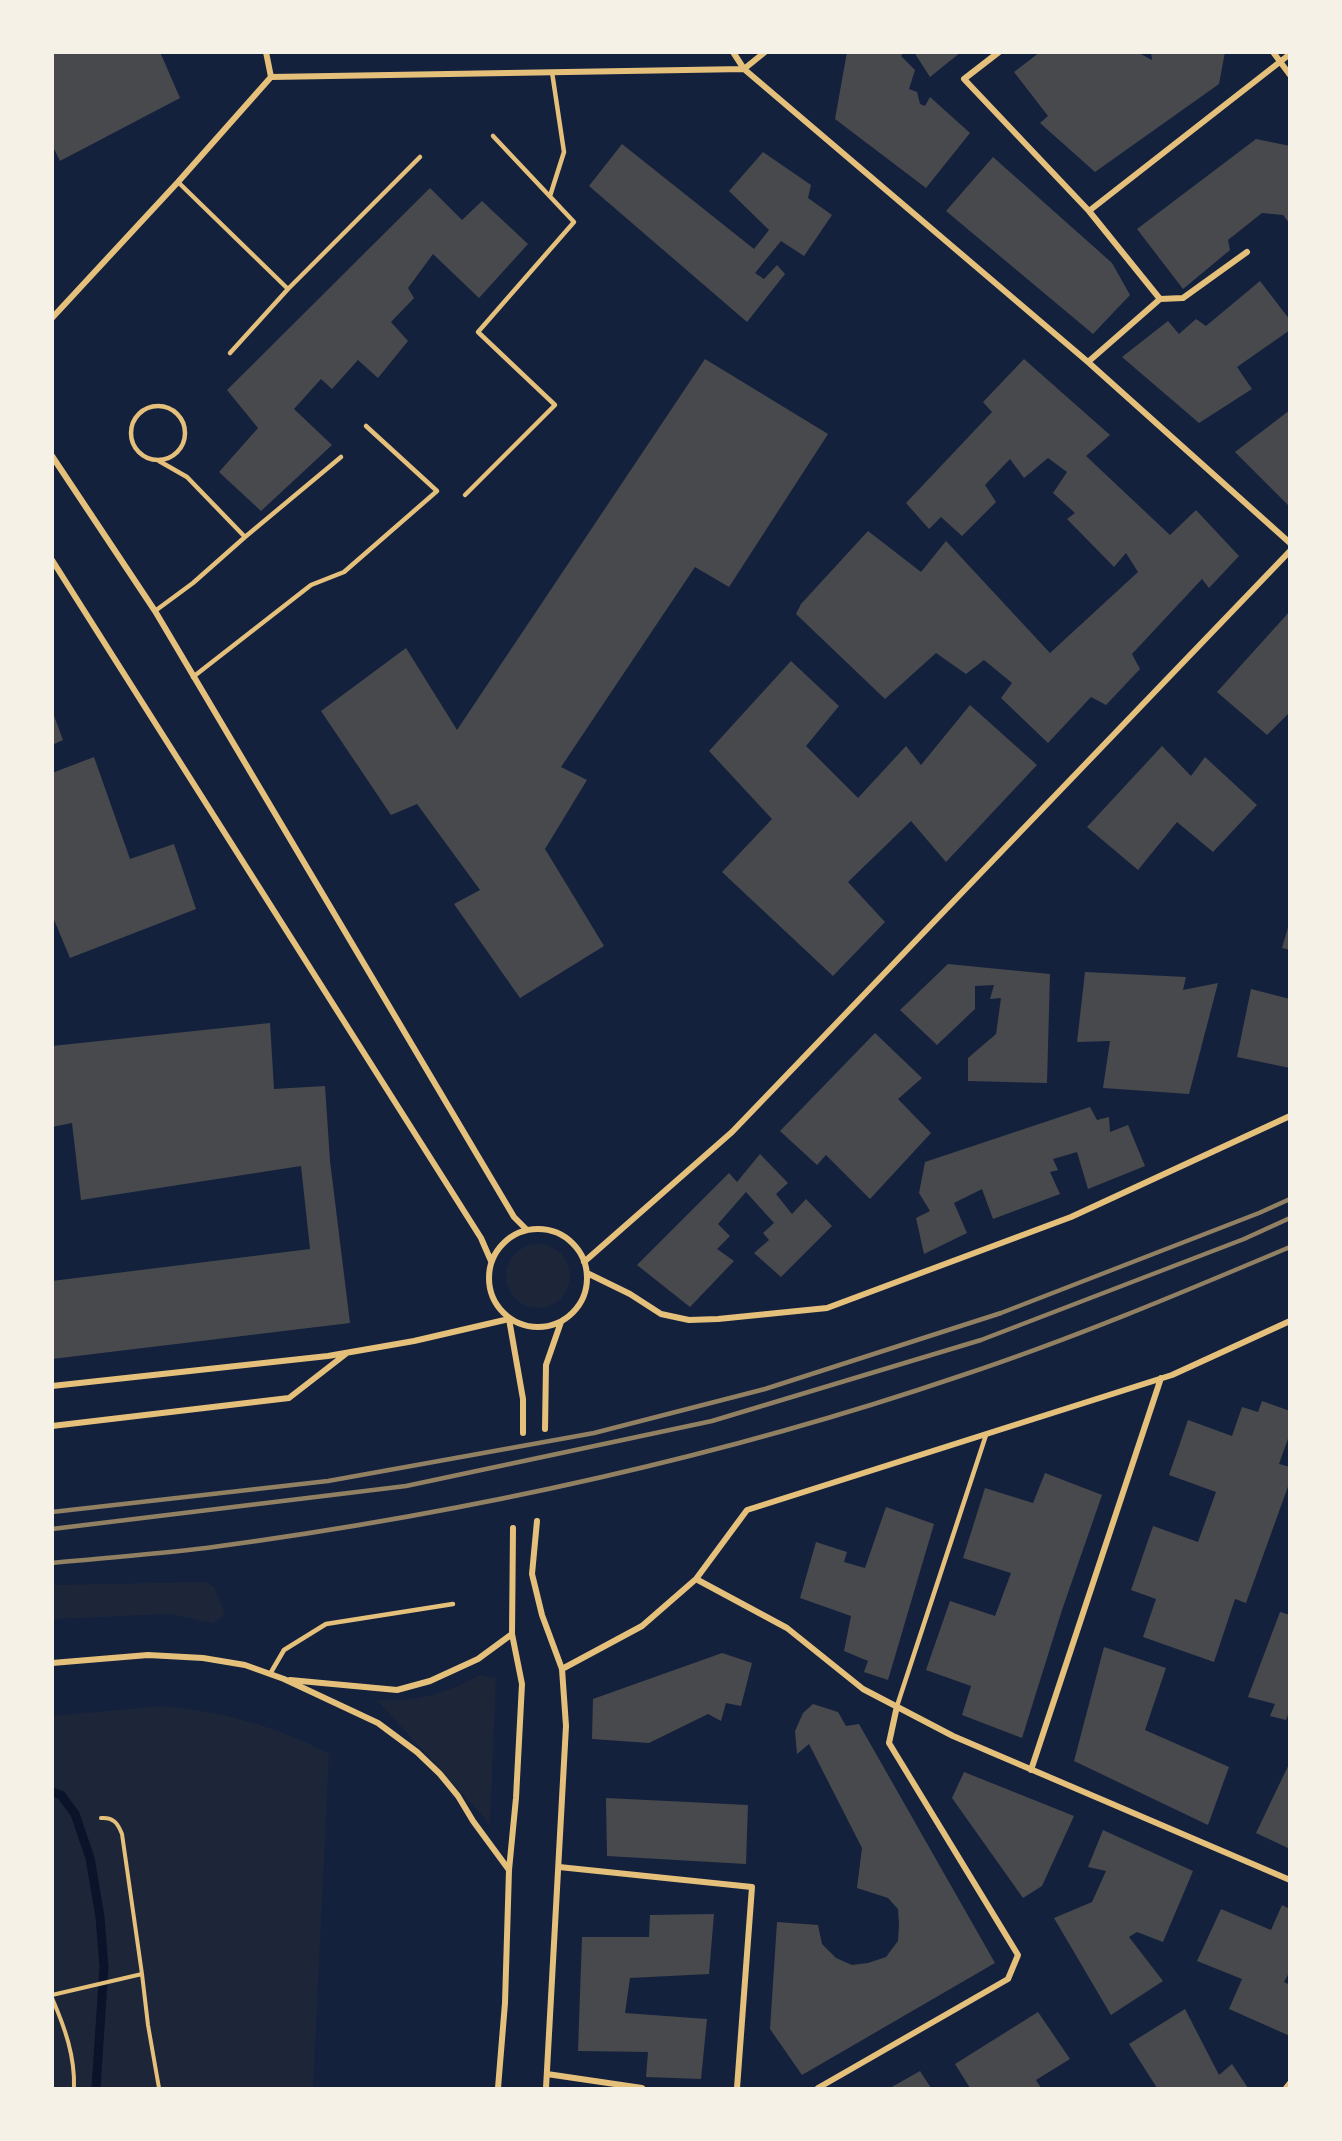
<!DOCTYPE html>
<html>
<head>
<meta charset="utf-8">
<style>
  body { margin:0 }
  #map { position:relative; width:1342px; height:2141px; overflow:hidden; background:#14213d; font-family:"IBM Plex Sans",sans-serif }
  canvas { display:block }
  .frame { position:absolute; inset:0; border:54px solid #f6f1e7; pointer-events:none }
</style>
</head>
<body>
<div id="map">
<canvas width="1342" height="2141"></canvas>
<div class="frame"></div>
</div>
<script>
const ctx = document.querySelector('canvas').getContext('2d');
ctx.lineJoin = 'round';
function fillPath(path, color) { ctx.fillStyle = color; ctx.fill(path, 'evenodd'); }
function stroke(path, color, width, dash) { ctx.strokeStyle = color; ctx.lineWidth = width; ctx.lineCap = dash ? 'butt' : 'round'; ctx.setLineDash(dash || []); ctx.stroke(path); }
fillPath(new Path2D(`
  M506 1276a32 32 0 1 1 64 0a32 32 0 1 1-64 0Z
  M 206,1582 L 214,1587 L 225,1614 L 213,1623 L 171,1614 L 53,1619 L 53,1585 Z
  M 480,1675 L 496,1678 L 490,1824 L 377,1700 C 417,1702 445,1694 480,1675 Z
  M 162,1706 C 224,1712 274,1725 329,1754 L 313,2088 L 53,2088 L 53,1716 Z`), '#1d2539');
stroke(new Path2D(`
  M 52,1792 L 61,1795 L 75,1814 L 90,1858 L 100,1917 L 104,1967 L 96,2088`), '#0b132b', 9);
fillPath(new Path2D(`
  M 55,52 L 160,52 L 180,98 L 60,161 L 52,145 L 52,54 Z
  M 847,52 L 904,52 L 901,56 L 915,70 L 909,89 L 917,92 L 920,104 L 925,106 L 930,97 L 970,133 L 926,188 L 835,119 Z
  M 914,52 L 961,52 L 930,77 Z
  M 1040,52 L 1137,52 L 1152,60 L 1151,52 L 1225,52 L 1219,84 L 1095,172 L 1040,123 L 1048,116 L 1014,72 Z
  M 1256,139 L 1290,146 L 1290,224 L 1283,215 L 1262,213 L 1228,240 L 1230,250 L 1183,289 L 1137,229 Z
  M 622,144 L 754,249 L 769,230 L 729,191 L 763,152 L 811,185 L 808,198 L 832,215 L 804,256 L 781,241 L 755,273 L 764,279 L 777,265 L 785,274 L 747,322 L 589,186 Z
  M 993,157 L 1112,263 L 1130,295 L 1093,334 L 946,211 Z
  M 430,188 L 462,220 L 482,201 L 528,244 L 479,298 L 433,254 L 408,288 L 414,298 L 391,322 L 408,341 L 378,378 L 358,360 L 332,389 L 321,379 L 294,409 L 332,445 L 261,511 L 219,472 L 258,428 L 227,390 Z
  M 1260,281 L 1290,320 L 1290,330 L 1237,367 L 1252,389 L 1199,423 L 1122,357 L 1168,321 L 1179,334 L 1196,319 L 1206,326 Z
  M 705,359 L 828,434 L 729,587 L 695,567 L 561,767 L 587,780 L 545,849 L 604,946 L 520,998 L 454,904 L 480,890 L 417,804 L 391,815 L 321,711 L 406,648 L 457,730 Z
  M 1024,359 L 1110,435 L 1086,456 L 1170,535 L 1196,510 L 1239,556 L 1209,588 L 1202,579 L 1132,654 L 1140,669 L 1106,705 L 1091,697 L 1048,743 L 1001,698 L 1012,683 L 984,660 L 966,674 L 936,653 L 885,699 L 796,614 L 801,604 L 868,531 L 921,572 L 946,541 L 1050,653 L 1138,572 L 1126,553 L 1114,567 L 1067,519 L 1075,513 L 1053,493 L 1067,472 L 1048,458 L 1024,478 L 1010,459 L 985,485 L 996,502 L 962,536 L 941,517 L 929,529 L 906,503 L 992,412 L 983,402 Z
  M 1290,410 L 1290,507 L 1235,452 Z
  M 1290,611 L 1290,712 L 1267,735 L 1217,692 Z
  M 791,661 L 839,706 L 806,746 L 858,798 L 906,746 L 921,765 L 970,705 L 1037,765 L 946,862 L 911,821 L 848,882 L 885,922 L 833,976 L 722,872 L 772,819 L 709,751 Z
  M 52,710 L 63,740 L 52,745 Z
  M 1162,746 L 1191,776 L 1205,757 L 1257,805 L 1213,852 L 1177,822 L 1138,870 L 1087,827 Z
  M 94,757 L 130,859 L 174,844 L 196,909 L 70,958 L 52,915 L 52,773 Z
  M 1289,924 L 1290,924 L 1290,950 L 1282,948 Z
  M 948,964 L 1050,974 L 1047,1083 L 968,1081 L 968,1058 L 996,1034 L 1001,998 L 990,999 L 994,985 L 975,986 L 975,1009 L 937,1045 L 900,1010 Z
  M 1085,972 L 1186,977 L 1183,990 L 1218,983 L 1189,1094 L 1103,1088 L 1110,1041 L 1077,1042 Z
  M 1251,989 L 1290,999 L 1290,1068 L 1237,1057 Z
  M 270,1023 L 274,1089 L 325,1086 L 330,1161 L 350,1323 L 52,1359 L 52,1281 L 310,1249 L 301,1166 L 81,1200 L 72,1123 L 52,1127 L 52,1046 Z
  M 875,1033 L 922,1078 L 898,1099 L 931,1133 L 870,1199 L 826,1155 L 817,1165 L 780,1131 Z
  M 1090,1107 L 1097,1120 L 1109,1117 L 1110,1132 L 1128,1125 L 1145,1166 L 1088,1189 L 1077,1152 L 1053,1159 L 1058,1170 L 1050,1172 L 1060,1194 L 993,1219 L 982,1189 L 954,1203 L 967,1233 L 924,1254 L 916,1218 L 930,1211 L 919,1193 L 925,1162 Z
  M 760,1154 L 788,1183 L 776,1194 L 792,1214 L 806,1199 L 832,1226 L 781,1277 L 754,1253 L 769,1240 L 763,1233 L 774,1223 L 746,1192 L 718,1224 L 730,1236 L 717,1249 L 734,1261 L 690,1307 L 637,1265 L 729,1173 L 737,1182 Z
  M 1262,1401 L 1290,1411 L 1290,1433 L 1279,1464 L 1290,1467 L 1290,1481 L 1246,1603 L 1235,1599 L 1214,1662 L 1143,1637 L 1156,1599 L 1131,1590 L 1153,1526 L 1198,1542 L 1216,1492 L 1169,1475 L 1188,1420 L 1232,1436 L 1242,1407 L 1258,1412 Z
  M 1045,1473 L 1102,1495 L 1062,1610 L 1022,1738 L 962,1715 L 971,1686 L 926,1670 L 950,1601 L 995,1616 L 1011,1573 L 963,1558 L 985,1488 L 1033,1503 Z
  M 886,1507 L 934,1524 L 888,1680 L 864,1672 L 868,1661 L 844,1651 L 851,1616 L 800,1598 L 816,1542 L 847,1552 L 844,1562 L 865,1568 Z
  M 1280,1612 L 1290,1615 L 1290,1709 L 1286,1720 L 1270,1716 L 1275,1704 L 1248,1697 Z
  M 1104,1647 L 1166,1668 L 1145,1730 L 1229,1767 L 1208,1825 L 1074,1761 Z
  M 722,1653 L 752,1663 L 741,1706 L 726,1703 L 721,1721 L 708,1714 L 649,1743 L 592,1739 L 593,1699 Z
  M 813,1704 L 838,1712 L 846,1726 L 859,1724 L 995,1963 L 802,2075 L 770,2029 L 777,1922 L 818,1925 L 822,1944 L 836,1958 L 852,1965 L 868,1963 L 886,1957 L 898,1941 L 899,1925 L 898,1909 L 888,1898 L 857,1888 L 862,1848 L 809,1744 L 797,1754 L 795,1731 L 803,1713 Z
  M 1290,1762 L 1290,1849 L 1256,1833 Z
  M 964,1772 L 1074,1816 L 1042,1886 L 1023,1898 L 952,1798 Z
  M 606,1798 L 748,1805 L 746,1864 L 607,1856 Z
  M 1103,1830 L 1193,1871 L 1163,1942 L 1137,1932 L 1129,1937 L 1163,1981 L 1111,2015 L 1054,1918 L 1092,1902 L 1106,1871 L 1088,1867 Z
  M 1282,1905 L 1290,1909 L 1290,1971 L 1284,1982 L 1290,1985 L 1290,2036 L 1229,2009 L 1242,1979 L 1197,1961 L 1221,1909 L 1271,1930 Z
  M 714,1914 L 709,1974 L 630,1978 L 625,2013 L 707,2019 L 701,2079 L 646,2077 L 648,2052 L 578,2051 L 582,1937 L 649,1937 L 650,1915 Z
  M 1185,2009 L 1219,2075 L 1232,2064 L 1248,2088 L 1157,2088 L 1129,2044 Z
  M 1038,2012 L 1070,2059 L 1036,2080 L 1041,2088 L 970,2088 L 955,2064 Z
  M 920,2071 L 931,2088 L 890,2088 Z`), '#48494c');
stroke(new Path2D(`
  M 101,1818 C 114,1817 118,1824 122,1834 L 142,1974
  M 52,1995 L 142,1974 L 148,2025 L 159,2088
  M 52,1998 C 65,2028 75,2056 74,2088`), '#e5c07b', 4);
stroke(new Path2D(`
  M 178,182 L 288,289
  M 550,196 L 564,152 L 552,72
  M 230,353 L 288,289 L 420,157
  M131 433a27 27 0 1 1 54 0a27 27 0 1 1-54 0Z
  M 159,461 L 187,477 L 245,537 L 341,457
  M 465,495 L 555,405 L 478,332 L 574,222 L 493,136
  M 155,611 L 193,583 L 245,537
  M 193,677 L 311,585 L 344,572 L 437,491 L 366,426
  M 270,1674 L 284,1650 L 326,1624 L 453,1604
  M 897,1706 L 986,1435`), '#e5c07b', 4.5);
stroke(new Path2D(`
  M 266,52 L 271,77
  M 733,52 L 744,69 L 1088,362 L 1290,543
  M 999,52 L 964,79 L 1089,211 L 1160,299
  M 1273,52 L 1290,75
  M 1089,211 L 1290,54
  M 52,318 L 178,182 L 271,77 L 744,69 L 765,52
  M 1088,362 L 1160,299 L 1183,298 L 1247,252
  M 52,456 L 155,611 L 514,1217 L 527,1230
  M 52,560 L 481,1238 L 491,1261
  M489 1278a49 49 0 1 1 98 0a49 49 0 1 1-98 0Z
  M 584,1262 L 732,1132 L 1290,551
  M 587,1273 L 630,1294 L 661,1314 L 689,1320 L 718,1319 L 827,1308 L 1071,1217 L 1290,1116
  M 52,1386 L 328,1356 L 414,1341 L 509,1319 L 523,1399 L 523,1433
  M 52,1426 L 289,1398 L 347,1353
  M 545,1429 L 546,1365 L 561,1322
  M 537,1521 L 532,1574 L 542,1615 L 562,1669 L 566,1726 L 546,2088
  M 696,1579 L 787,1628 L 863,1689 L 953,1736 L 1290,1880
  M 52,1663 L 148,1655 L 203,1658 L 245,1665 L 284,1679 L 378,1723 L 417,1752 L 440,1774 L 458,1796 L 473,1821 L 509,1870
  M 562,1669 L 642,1626 L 696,1579 L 747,1510 L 1172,1375 L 1290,1321
  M 290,1680 L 397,1690 L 430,1681 L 478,1659 L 512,1634
  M 1031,1770 L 1161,1378
  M 559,1867 L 752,1887 L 737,2088
  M 547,2074 L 642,2088
  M 498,2088 L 505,2003 L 509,1870 L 516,1798 L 522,1684 L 512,1634 L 513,1528
  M 818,2088 L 1008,1979 L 1018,1955 L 889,1743 L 897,1706
  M 1286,2088 L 1290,2083`), '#e5c07b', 6);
stroke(new Path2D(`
  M 52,1512 L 328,1481 L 594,1433 L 765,1389 L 1001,1313 L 1259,1213 L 1290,1199
  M 52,1529 L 406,1486 L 712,1421 L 981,1340 L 1244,1239 L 1290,1218
  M 52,1563 C 104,1558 155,1554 206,1548 C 461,1514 716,1459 960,1376 C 1072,1339 1181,1293 1290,1247`), '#918062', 4.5);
</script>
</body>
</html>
